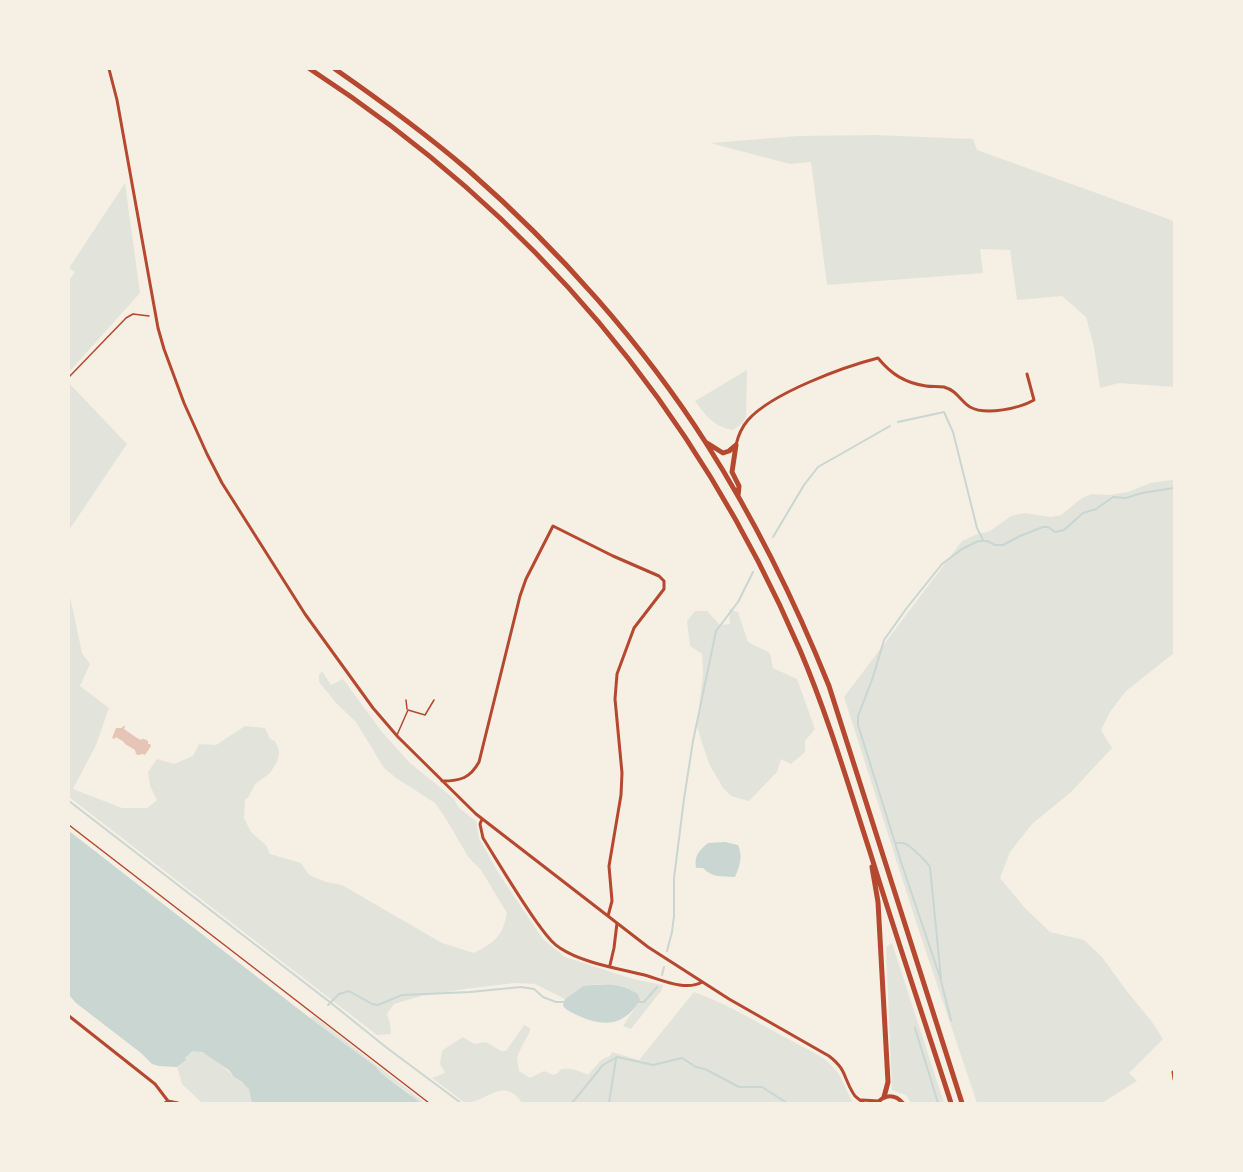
<!DOCTYPE html>
<html>
<head>
<meta charset="utf-8">
<style>
  body { margin:0 }
  #map { position:relative; width:1243px; height:1172px; overflow:hidden; background:#f6efe4; font-family:Raleway,sans-serif }
  canvas { display:block }
  .frame { position:absolute; inset:0; border:70px solid #f6efe4; pointer-events:none }
</style>
</head>
<body>
<div id="map">
<canvas width="1243" height="1172"></canvas>
<div class="frame"></div>
</div>
<script>
const ctx = document.querySelector('canvas').getContext('2d');
ctx.lineJoin = 'round';
function fillPath(path, color) { ctx.fillStyle = color; ctx.fill(path, 'evenodd'); }
function stroke(path, color, width, dash) { ctx.strokeStyle = color; ctx.lineWidth = width; ctx.lineCap = dash ? 'butt' : 'round'; ctx.setLineDash(dash || []); ctx.stroke(path); }
fillPath(new Path2D(`
  M 875,135 L 973,139 L 977,150 L 1174,221 L 1174,387 L 1119,383 L 1100,388 L 1094,347 L 1086,317 L 1062,296 L 1017,300 L 1010,250 L 980,249 L 983,273 L 827,285 L 811,162 L 790,164 L 710,143 L 798,136 Z
  M 125,183 L 140,293 L 69,372 L 69,280 L 75,272 L 69,268 Z
  M 747,370 L 746,417 L 743,423 L 733,430 C 714,427 706,416 695,401 Z
  M 69,383 L 127,444 L 69,530 Z
  M 1174,478 L 1174,653 L 1126,691 L 1110,712 L 1101,730 L 1112,748 L 1071,792 L 1032,824 L 1010,852 L 1000,878 L 1025,908 L 1050,932 L 1084,940 L 1102,957 L 1126,990 L 1152,1022 L 1163,1039 L 1129,1073 L 1137,1081 L 1102,1103 L 977,1103 L 919,931 L 844,697 L 962,541 L 975,535 L 990,531 L 1011,516 L 1024,513 L 1051,517 L 1061,515 L 1082,498 L 1092,494 L 1108,495 L 1128,492 L 1150,483 L 1172,480 Z
  M 69,592 L 82,653 L 90,664 L 80,686 L 109,708 L 96,745 L 73,789 L 122,808 L 147,808 L 157,800 L 150,786 L 148,772 L 157,759 L 174,764 L 193,756 L 199,744 L 216,745 L 245,726 L 265,728 L 270,739 L 275,741 L 279,751 L 279,754 L 277,762 L 270,773 L 255,784 L 249,796 L 245,800 L 244,818 L 251,832 L 266,845 L 270,854 L 301,863 L 309,875 L 326,882 L 342,885 L 442,943 L 474,953 C 496,941 502,937 507,913 L 481,870 L 469,858 L 446,819 L 435,803 L 396,778 L 384,768 L 356,722 L 337,704 L 319,682 L 319,675 L 322,671 L 331,685 L 343,679 L 382,732 L 410,763 L 447,793 L 454,799 L 459,808 L 476,821 L 479,838 L 499,874 L 543,939 L 565,957 L 633,979 L 663,985 L 661,991 L 631,1029 L 623,1026 L 638,1003 L 627,987 L 600,984 L 583,986 L 565,999 L 535,984 L 515,983 L 465,989 L 421,996 L 394,1004 L 387,1014 L 390,1023 L 391,1034 L 377,1035 L 69,797 Z
  M 729,609 L 738,612 L 748,642 L 770,653 L 773,668 L 797,679 L 815,729 L 805,741 L 805,752 L 791,764 L 781,759 L 777,772 L 749,801 L 731,796 L 723,788 L 709,764 L 697,727 L 703,672 L 702,654 L 690,646 L 687,621 L 695,611 L 707,611 L 720,625 L 730,624 Z
  M 892,943 L 944,1103 L 911,1103 L 906,1095 L 892,1090 L 886,947 Z
  M 694,992 C 728,1004 758,1023 790,1040 C 804,1048 822,1055 833,1067 C 842,1075 846,1092 853,1103 L 522,1103 C 504,1075 486,1103 465,1103 L 432,1078 L 445,1073 L 440,1064 L 442,1051 L 450,1045 L 463,1037 L 474,1044 L 486,1042 L 501,1051 L 506,1051 L 524,1025 L 530,1028 L 530,1031 L 519,1052 L 517,1058 L 519,1071 L 530,1078 L 544,1071 L 553,1075 L 558,1073 L 561,1069 C 573,1068 577,1070 588,1075 L 601,1060 L 610,1056 L 612,1052 L 639,1060 Z
  M 314,1016 L 425,1103 L 421,1103 L 413,1098 L 408,1092 L 382,1074 L 375,1066 L 310,1018 Z
  M 192,1050 C 206,1051 224,1066 233,1076 C 238,1081 245,1083 249,1089 C 252,1093 251,1098 252,1103 L 202,1103 L 182,1084 L 177,1067 C 186,1062 184,1056 192,1050 Z`), '#e2e4dc');
fillPath(new Path2D(`
  M 69,831 L 310,1018 L 375,1066 L 382,1074 L 421,1103 L 252,1103 L 249,1089 L 242,1082 L 234,1077 L 229,1070 L 202,1052 L 192,1051 L 185,1058 L 186,1060 L 177,1067 L 159,1066 L 152,1064 L 141,1053 L 76,1003 L 69,995 Z
  M 725,842 L 738,845 C 743,857 740,865 735,877 C 723,876 712,878 703,868 L 696,868 C 694,855 699,851 708,843 Z
  M 593,985 C 603,984 614,984 624,987 C 629,988 632,992 637,993 L 640,1000 C 625,1025 605,1028 579,1016 C 573,1013 567,1011 563,1006 L 565,999 L 583,986 Z`), '#c9d6d2');
stroke(new Path2D(`
  M 898,422 L 944,412 L 953,432 L 977,528 L 983,540
  M 773,537 L 804,485 L 818,467 L 890,426
  M 69,801 L 331,1003 L 387,1048 L 461,1103
  M 895,843 C 900,843 902,842 906,844 C 913,848 926,861 930,867 L 941,978
  M 667,951 L 672,932 L 674,916 L 674,878 L 684,799 L 693,741 L 710,660 L 716,631 L 738,602 L 753,572
  M 662,975 L 664,967
  M 637,1002 L 644,1002 L 657,987
  M 328,1005 L 339,994 L 349,991 L 372,1004 L 378,1005 L 402,995 L 470,992 L 521,987 L 534,989 L 543,997 L 556,1002 L 565,1002
  M 951,1020 L 940,977 L 902,865 L 858,725 L 858,716 L 873,677 L 884,640 L 906,609 L 942,564 L 962,549 L 978,541 L 987,541 L 995,545 L 1003,545 L 1020,536 L 1043,527 L 1048,527 L 1055,532 L 1064,530 L 1083,513 L 1096,509 L 1113,497 L 1126,498 L 1142,493 L 1174,488
  M 915,1028 L 938,1103
  M 572,1103 L 603,1065 L 617,1057 L 653,1065 L 682,1058 L 696,1067 L 705,1069 L 739,1087 L 762,1087 L 787,1103
  M 609,1103 L 616,1059`), '#c9d6d2', 2);
fillPath(new Path2D(`
  M 123,726 L 125,726 L 124,729 L 137,738 L 141,740 L 143,738 L 144,740 L 145,739 L 148,741 L 148,744 L 150,744 L 151,746 L 145,755 L 143,754 L 138,755 L 136,754 L 135,750 L 125,744 L 124,742 L 116,737 L 115,739 L 112,738 L 116,728 L 122,728 Z`), '#e6c5b7');
stroke(new Path2D(`
  M 69,825 L 429,1103`), '#b5482f', 1.5);
stroke(new Path2D(`
  M 69,377 L 126,318 L 133,314 L 149,316
  M 406,700 L 407,709
  M 397,735 L 408,710 L 425,715 L 434,700`), '#b5482f', 1.5);
stroke(new Path2D(`
  M 109,69 L 117,100 L 158,328 L 164,349 L 184,403 L 207,454 L 222,483 L 305,614 L 373,708 L 398,737 L 476,814 L 648,947 L 729,999 L 829,1056 C 847,1070 843,1077 853,1093 C 855,1098 860,1099 863,1103
  M 736,445 C 738,436 742,427 748,420 C 772,393 843,367 878,358 C 891,374 905,383 926,386 C 932,387 938,386 944,387 C 958,391 960,401 970,407 C 986,416 1020,408 1034,400 L 1027,374
  M 442,781 C 461,781 470,778 479,762 L 520,596 L 526,579 L 553,526 L 613,556 L 659,576 L 664,581 L 664,589 L 634,628 L 617,674 L 615,699 L 622,773 L 621,795 L 609,866 L 612,901 L 608,916
  M 482,819 L 480,824 L 483,838 C 501,867 518,896 538,924 C 544,932 551,943 560,948 C 582,963 621,969 648,976 C 664,981 687,991 702,982
  M 610,965 L 614,948 L 617,923
  M 69,1016 L 155,1084 L 168,1101
  M 1173,1072 L 1174,1079
  M 862,1100 L 878,1101
  M 165,1103 L 168,1101 L 178,1103`), '#b5482f', 3);
stroke(new Path2D(`
  M 877,1103 C 885,1094 895,1094 903,1103`), '#b5482f', 4);
stroke(new Path2D(`
  M 310,69 C 531,213 696,408 800,650 C 828,716 848,784 870,852 C 896,936 924,1019 951,1103
  M 335,69 C 381,101 426,134 468,170 C 557,248 643,344 706,443 C 755,520 795,601 829,686 L 962,1103
  M 707,443 L 723,453 L 729,451 L 735,446
  M 736,445 L 732,472 L 739,486 L 738,496
  M 872,867 L 878,902 L 888,1082 L 884,1097`), '#b5482f', 5);
</script>
</body>
</html>
